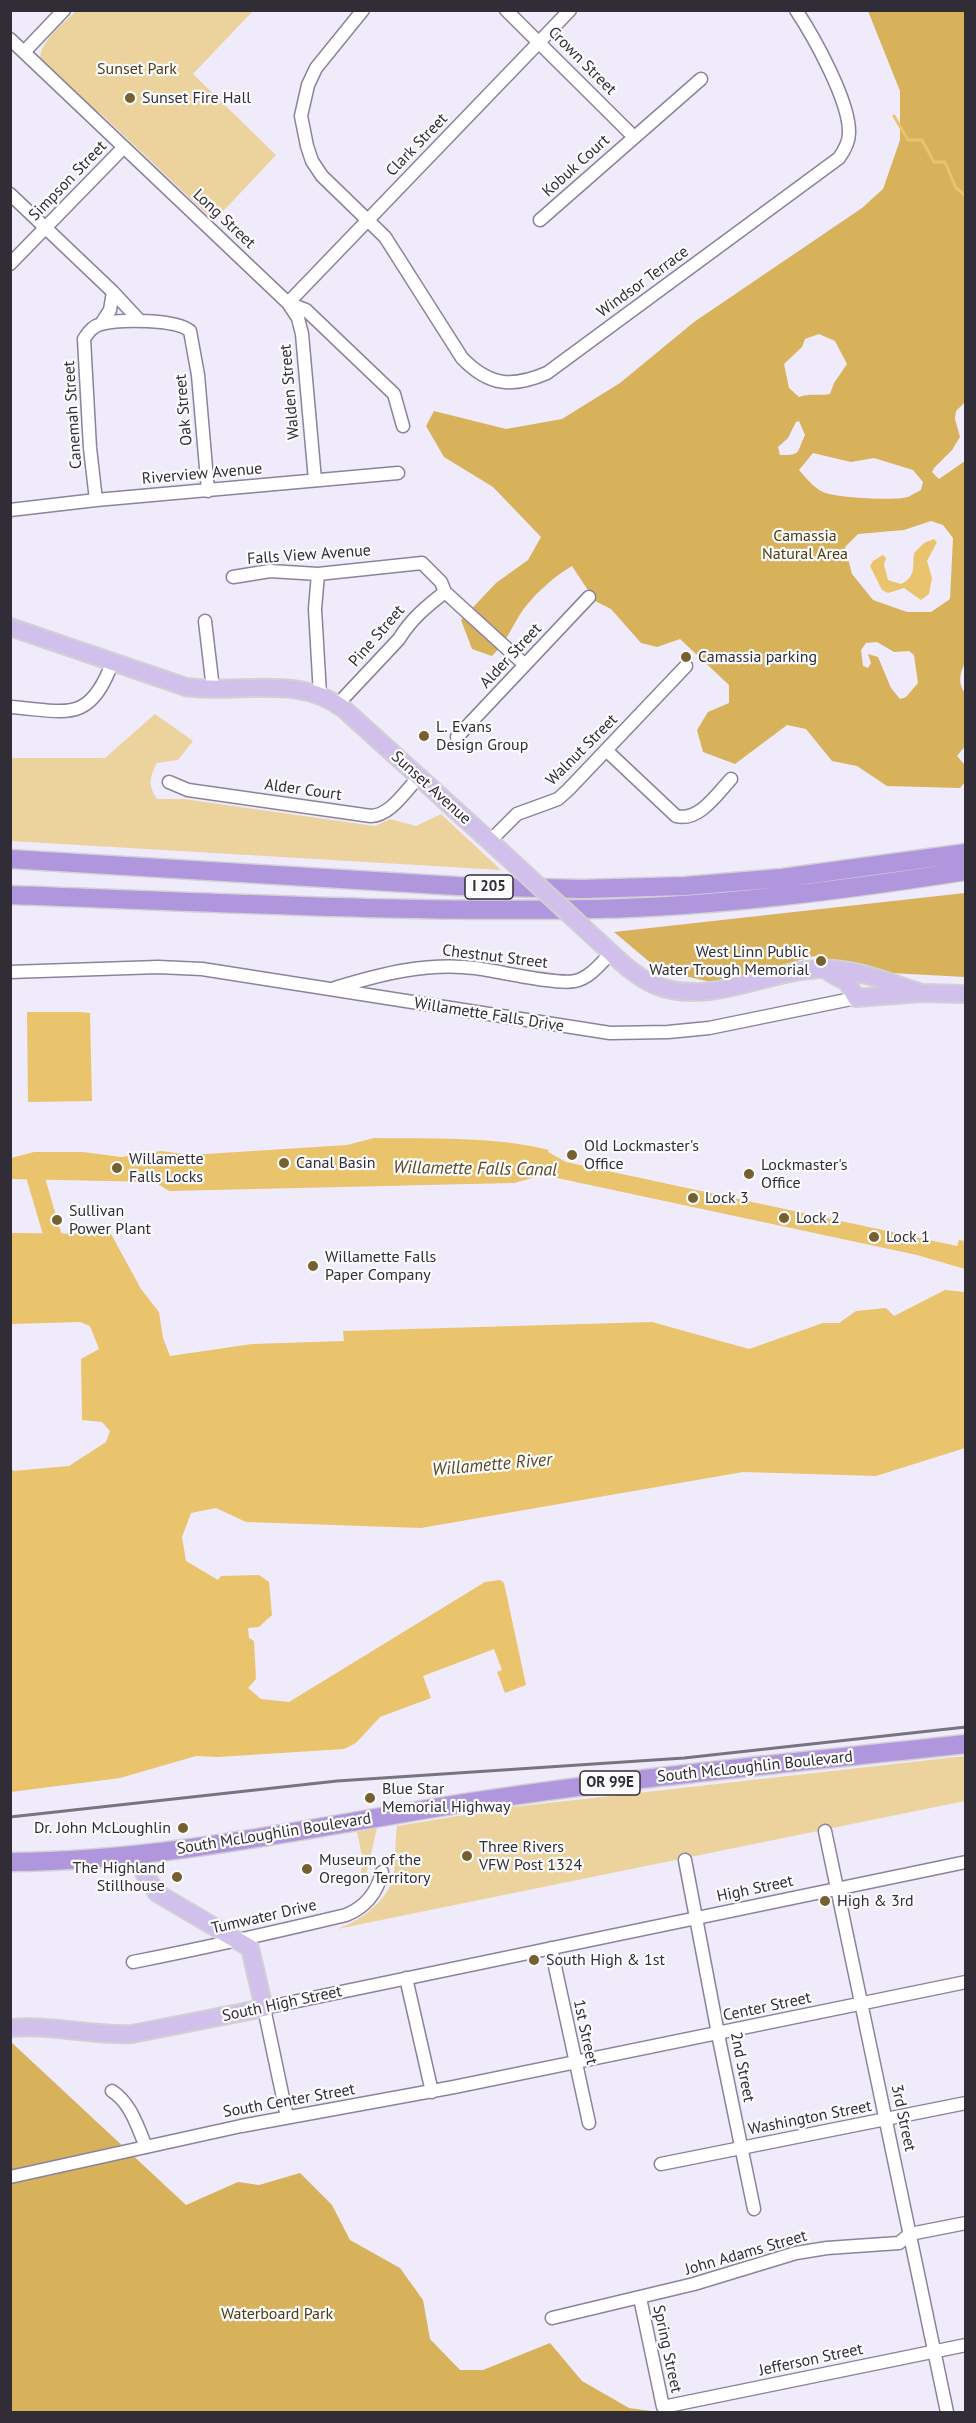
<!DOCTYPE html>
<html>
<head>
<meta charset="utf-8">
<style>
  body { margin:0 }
  #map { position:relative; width:976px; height:2423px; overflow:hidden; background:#f0ebfb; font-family:"PT Sans",sans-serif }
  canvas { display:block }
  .frame { position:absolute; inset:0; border:12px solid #302d37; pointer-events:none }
</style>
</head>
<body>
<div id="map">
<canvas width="976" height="2423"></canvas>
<div class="frame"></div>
</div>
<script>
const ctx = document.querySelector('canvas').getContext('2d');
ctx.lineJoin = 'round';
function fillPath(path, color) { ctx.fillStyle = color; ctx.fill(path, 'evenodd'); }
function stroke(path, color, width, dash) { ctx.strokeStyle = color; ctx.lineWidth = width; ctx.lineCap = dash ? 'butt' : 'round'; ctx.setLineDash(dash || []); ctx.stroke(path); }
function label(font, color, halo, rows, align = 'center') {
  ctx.font = font + ' "PT Sans",sans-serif'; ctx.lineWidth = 4.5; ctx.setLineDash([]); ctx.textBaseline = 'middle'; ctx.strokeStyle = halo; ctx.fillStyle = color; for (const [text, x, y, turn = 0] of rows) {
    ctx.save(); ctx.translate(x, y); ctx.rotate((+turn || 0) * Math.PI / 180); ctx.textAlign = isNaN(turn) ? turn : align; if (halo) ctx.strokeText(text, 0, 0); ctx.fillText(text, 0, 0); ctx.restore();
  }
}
fillPath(new Path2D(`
  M 76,11 L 252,12 L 193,74 L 276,155 L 214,221 L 100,113 L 97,115 L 40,60 C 40,40 63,24 76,11 Z
  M 155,714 L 193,741 L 178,760 L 157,763 C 149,778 148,785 157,799 L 184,799 L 375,826 L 390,819 L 416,826 L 441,814 L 501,870 L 11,841 L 11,758 L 105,758 Z
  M 965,1756 L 965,1801 L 337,1929 C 358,1922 384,1904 392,1881 C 396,1869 395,1840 397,1826 L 513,1807 Z
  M 377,1828 L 367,1871 L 358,1886 L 363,1861 L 357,1832 Z`), '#ecd39e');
fillPath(new Path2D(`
  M 868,11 L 965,11 L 965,402 L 956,411 L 955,419 L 960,437 L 952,450 L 934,468 L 932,472 L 939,479 L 965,461 L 966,661 C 960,672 957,683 965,693 L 966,745 L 957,756 L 965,765 L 966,781 L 960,788 L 887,786 L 857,766 L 832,761 L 806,729 L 787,725 L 735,764 L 703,752 L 697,730 L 708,712 L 729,703 L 729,685 L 680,639 L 657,647 L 641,643 L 611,609 L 595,601 L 572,566 C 555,576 538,591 526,606 C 512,624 510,638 492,656 L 472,649 L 461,620 L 496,583 L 528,560 L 541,537 L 493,487 L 444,457 L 426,426 L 434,411 L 506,429 L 562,419 L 620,383 L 694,322 L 862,208 L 883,189 L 900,140 L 900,91 ZM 819,334 L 835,341 L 847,364 L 834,383 L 830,394 C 818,396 810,393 799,397 L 789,388 L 784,364 L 802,347 L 805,339 ZM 799,421 L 805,435 C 797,451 802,456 780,455 L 778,447 L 788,438 L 796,422 ZM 813,453 L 851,462 L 874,458 L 913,470 L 923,482 L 921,490 C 917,492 912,495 908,497 C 894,501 837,498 823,492 C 814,488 806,478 799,470 ZM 931,521 L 943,525 L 953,538 L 950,599 L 931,612 L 907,612 L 873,600 L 852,574 L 845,547 L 858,534 L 904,530 ZM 877,642 L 894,652 L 909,651 L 914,655 L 918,683 L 906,697 L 900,699 L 891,688 L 878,657 L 868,654 L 871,663 L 868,668 L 863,666 L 861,650 L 866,643 Z
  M 965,893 L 965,977 L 891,973 L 815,956 L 715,983 L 659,970 L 614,932 Z
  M 10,2041 L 186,2205 L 238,2182 L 259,2185 L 300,2173 L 332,2205 L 350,2240 L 400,2268 L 423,2300 L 430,2339 L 460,2370 L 483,2370 L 550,2343 L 582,2381 L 629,2408 L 659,2412 L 11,2412 Z`), '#d8b15b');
fillPath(new Path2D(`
  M 934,539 L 937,542 L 927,561 L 932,578 L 929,594 L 921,600 L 904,588 L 888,593 L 882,590 L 870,566 L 873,561 L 883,555 L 886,558 L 884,565 L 888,580 L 901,584 C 917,576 912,567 914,553 L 924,543 Z
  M 80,1012 L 90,1013 L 92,1101 L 28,1102 L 27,1012 Z
  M 374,1138 C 433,1139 492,1136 549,1150 L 548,1152 L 566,1162 L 957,1246 L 959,1240 L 965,1241 L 965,1269 L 917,1255 L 543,1175 L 514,1183 L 169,1191 L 155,1182 L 11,1179 L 11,1158 L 34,1152 L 83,1152 L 121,1157 L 161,1151 L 190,1155 L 347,1145 Z
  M 11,1233 L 111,1234 L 141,1289 L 159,1312 L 163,1338 L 170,1356 L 252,1344 L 344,1341 L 343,1331 L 652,1322 L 749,1349 L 823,1323 L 839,1323 L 856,1311 L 886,1308 L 894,1316 L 945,1290 L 965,1292 L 965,1448 L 876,1476 L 743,1472 L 421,1528 L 246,1522 L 216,1508 L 191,1513 L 182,1537 L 186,1561 L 218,1580 L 221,1576 L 259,1575 L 269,1582 L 272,1615 L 259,1627 L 248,1628 L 249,1638 L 254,1641 L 256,1679 L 248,1688 L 261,1699 L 289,1702 L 485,1582 L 500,1580 L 504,1583 L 526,1685 L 505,1693 L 497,1672 L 502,1670 L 494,1649 L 423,1676 L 431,1698 L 380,1717 L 356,1743 L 344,1749 L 218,1757 L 196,1756 L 120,1778 L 11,1792 L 11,1467 L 13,1471 L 69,1466 L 106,1442 L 110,1431 L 102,1422 L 82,1420 L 81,1359 L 99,1349 L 90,1326 L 80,1322 L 11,1324 Z`), '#eac36d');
stroke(new Path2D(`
  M 894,116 L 908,140 L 922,140 L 934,162 L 945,162 L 956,188 L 966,196`), '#eac36d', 3);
stroke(new Path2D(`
  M 33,1169 L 53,1237 L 65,1253`), '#eac36d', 18);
const minor = new Path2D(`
  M 363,10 L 316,68 L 308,85 L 301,116 L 307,146 L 312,161 L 322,176 L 385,237 L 462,358 C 489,386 512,388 547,373 L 839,158 C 844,151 849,142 849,133 C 850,102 814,37 796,10
  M 506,10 L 634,137
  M 10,39 L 288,303 L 306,310 L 394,394 L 403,426
  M 24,52 L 64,10
  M 10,194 L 113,292 L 140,321
  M 540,220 L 701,79
  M 10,264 L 124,147
  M 288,303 L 570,10
  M 288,303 L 298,318 L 302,334 L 315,480
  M 101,324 L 110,310 L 113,292
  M 96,500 L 90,448 L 84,339 C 88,332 93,326 101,324 C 120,319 176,319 190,331 L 198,375 L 208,491
  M 10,510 L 96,500 L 398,473
  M 318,574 L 315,609 L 320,695
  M 233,577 L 270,571 L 318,574 L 422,563 L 441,582 L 445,592 L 525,665
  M 205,621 L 213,689
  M 338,704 L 399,639 C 411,619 427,606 445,592
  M 10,707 C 67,711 89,725 113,661
  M 457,737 L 589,597
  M 607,751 L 676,816 C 699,822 717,794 731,779
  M 169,782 L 188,790 L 371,816 C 391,815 405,791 419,777
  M 490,841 L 517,814 L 558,799 L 568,790 L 686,666
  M 10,972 L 158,967 L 202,969 L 610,1033 L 668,1032 L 709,1028 L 856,998
  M 335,988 C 381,974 427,962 475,968 C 499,971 556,985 575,981 C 590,978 601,963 611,953
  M 825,1831 L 947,2412
  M 685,1860 L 720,2044 L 754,2209
  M 551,1948 L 589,2123
  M 133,1962 C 204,1948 275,1932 346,1915 C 366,1907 377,1893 382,1872
  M 406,1978 L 432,2092
  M 112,2091 C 131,2103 138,2128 146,2147
  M 287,2117 L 264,2008 L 966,1862
  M 661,2164 L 966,2103
  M 10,2177 L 241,2126 L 454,2087 L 966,1982
  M 640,2298 L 663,2407 L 966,2345
  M 552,2318 L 694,2284 L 796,2253 L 827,2248 L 899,2243 L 910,2234 L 966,2223`);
const major = new Path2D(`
  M 10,627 L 186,687 C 240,695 298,673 345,710 L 505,855
  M 597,940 C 615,956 632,975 655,985 C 708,1007 766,971 820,969 C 854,967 890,983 922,993
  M 830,973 L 847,982 L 856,998 L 922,993 L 966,994
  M 10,2028 C 52,2024 91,2036 132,2034 L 264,2008 L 250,1948 L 157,1893 L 144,1873 L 141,1855`);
const highway = new Path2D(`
  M 10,859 L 457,886 L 582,889 L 685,886 L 782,878 L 966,853
  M 10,895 C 206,902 402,913 597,909 C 721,906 844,890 966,871
  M 10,1862 C 166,1861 317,1826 471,1802 C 635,1777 800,1762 966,1744`);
stroke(minor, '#8b839b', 15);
stroke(major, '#d1d1d3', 20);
stroke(highway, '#d1d1d3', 21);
stroke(minor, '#fff', 12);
stroke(major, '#d0c0eb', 16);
stroke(highway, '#b096dd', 18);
stroke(new Path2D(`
  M 10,1817 L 337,1781 L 684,1758 L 966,1727`), '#77737f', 3);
const majorBridge = new Path2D(`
  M 505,855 L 597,940`);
stroke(majorBridge, '#d1d1d3', 20, []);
stroke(majorBridge, '#d0c0eb', 16);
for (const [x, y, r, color] of [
  [130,98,6,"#766030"],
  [686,657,6,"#766030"],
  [424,736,6,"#766030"],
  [821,961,6,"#766030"],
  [572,1155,6,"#766030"],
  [284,1163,6,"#766030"],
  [117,1168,6,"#766030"],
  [749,1174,6,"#766030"],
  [693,1198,6,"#766030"],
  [784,1218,6,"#766030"],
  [57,1220,6,"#766030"],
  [874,1237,6,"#766030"],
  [313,1266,6,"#766030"],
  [370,1798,6,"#766030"],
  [183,1828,6,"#766030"],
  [467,1856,6,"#766030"],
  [307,1869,6,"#766030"],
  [177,1877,6,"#766030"],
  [825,1901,6,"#766030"],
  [534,1960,6,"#766030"]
]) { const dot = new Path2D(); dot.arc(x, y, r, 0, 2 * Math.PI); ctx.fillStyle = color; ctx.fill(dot); stroke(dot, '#fbfbfb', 2); }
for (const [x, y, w] of [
  [489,887,48],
  [610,1783,60]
]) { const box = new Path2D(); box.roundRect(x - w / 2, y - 12, w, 24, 4.5); ctx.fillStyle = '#fbfbfb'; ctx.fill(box); stroke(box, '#302d37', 1.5); }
label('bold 15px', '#302d37', null, [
  ["I 205",489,887],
  ["OR 99E",610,1783]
]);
label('16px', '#302d37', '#fbfbfb', [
  ["Crown Street",582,61,45],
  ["Clark Street",417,145,-46],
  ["Kobuk Court",576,166,-42],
  ["Simpson Street",68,181,-46],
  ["Long Street",224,219,43],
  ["Windsor Terrace",643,282,-36],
  ["Walden Street",290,392,-95],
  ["Oak Street",184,410,-95],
  ["Canemah Street",73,415,-94],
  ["Riverview Avenue",202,474,-5],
  ["Falls View Avenue",309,555,-4],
  ["Pine Street",377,636,-49],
  ["Alder Street",511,656,-47],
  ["Walnut Street",582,750,-45],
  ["Sunset Avenue",431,788,42],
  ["Alder Court",303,790,8],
  ["Chestnut Street",495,957,7],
  ["Willamette Falls Drive",489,1015,9],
  ["South McLoughlin Boulevard",755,1767,-6],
  ["South McLoughlin Boulevard",274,1834,-9],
  ["High Street",755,1889,-12],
  ["Tumwater Drive",264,1917,-13],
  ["South High Street",282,2004,-12],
  ["Center Street",767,2007,-12],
  ["1st Street",585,2032,78],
  ["2nd Street",742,2067,79],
  ["South Center Street",289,2101,-10],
  ["Washington Street",810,2118,-11],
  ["3rd Street",903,2118,78],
  ["John Adams Street",746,2253,-16],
  ["Spring Street",667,2349,78],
  ["Jefferson Street",811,2360,-12]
]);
label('16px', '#4c3c17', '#fbfbfb', [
  ["Sunset Park",137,69],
  ["Camassia",805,536],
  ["Natural Area",805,554],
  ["Waterboard Park",277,2314]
]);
label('16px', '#302d37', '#fbfbfb', [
  ["Sunset Fire Hall",142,98],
  ["Camassia parking",698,657],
  ["L. Evans",436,727],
  ["Design Group",436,745],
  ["West Linn Public",809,952,"right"],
  ["Water Trough Memorial",809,970,"right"],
  ["Old Lockmaster's",584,1146],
  ["Office",584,1164],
  ["Willamette",129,1159],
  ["Falls Locks",129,1177],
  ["Canal Basin",296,1163],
  ["Lockmaster's",761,1165],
  ["Office",761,1183],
  ["Lock 3",705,1198],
  ["Sullivan",69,1211],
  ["Power Plant",69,1229],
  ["Lock 2",796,1218],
  ["Lock 1",886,1237],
  ["Willamette Falls",325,1257],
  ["Paper Company",325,1275],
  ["Blue Star",382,1789],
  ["Memorial Highway",382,1807],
  ["Dr. John McLoughlin",171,1828,"right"],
  ["Three Rivers",479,1847],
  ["VFW Post 1324",479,1865],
  ["Museum of the",319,1860],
  ["Oregon Territory",319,1878],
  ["The Highland",165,1868,"right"],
  ["Stillhouse",165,1886,"right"],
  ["High & 3rd",837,1901],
  ["South High & 1st",546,1960]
], 'left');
label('italic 18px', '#5a4924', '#fbfbfb', [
  ["Willamette Falls Canal",475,1169,1],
  ["Willamette River",492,1465,-5]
]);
</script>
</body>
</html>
